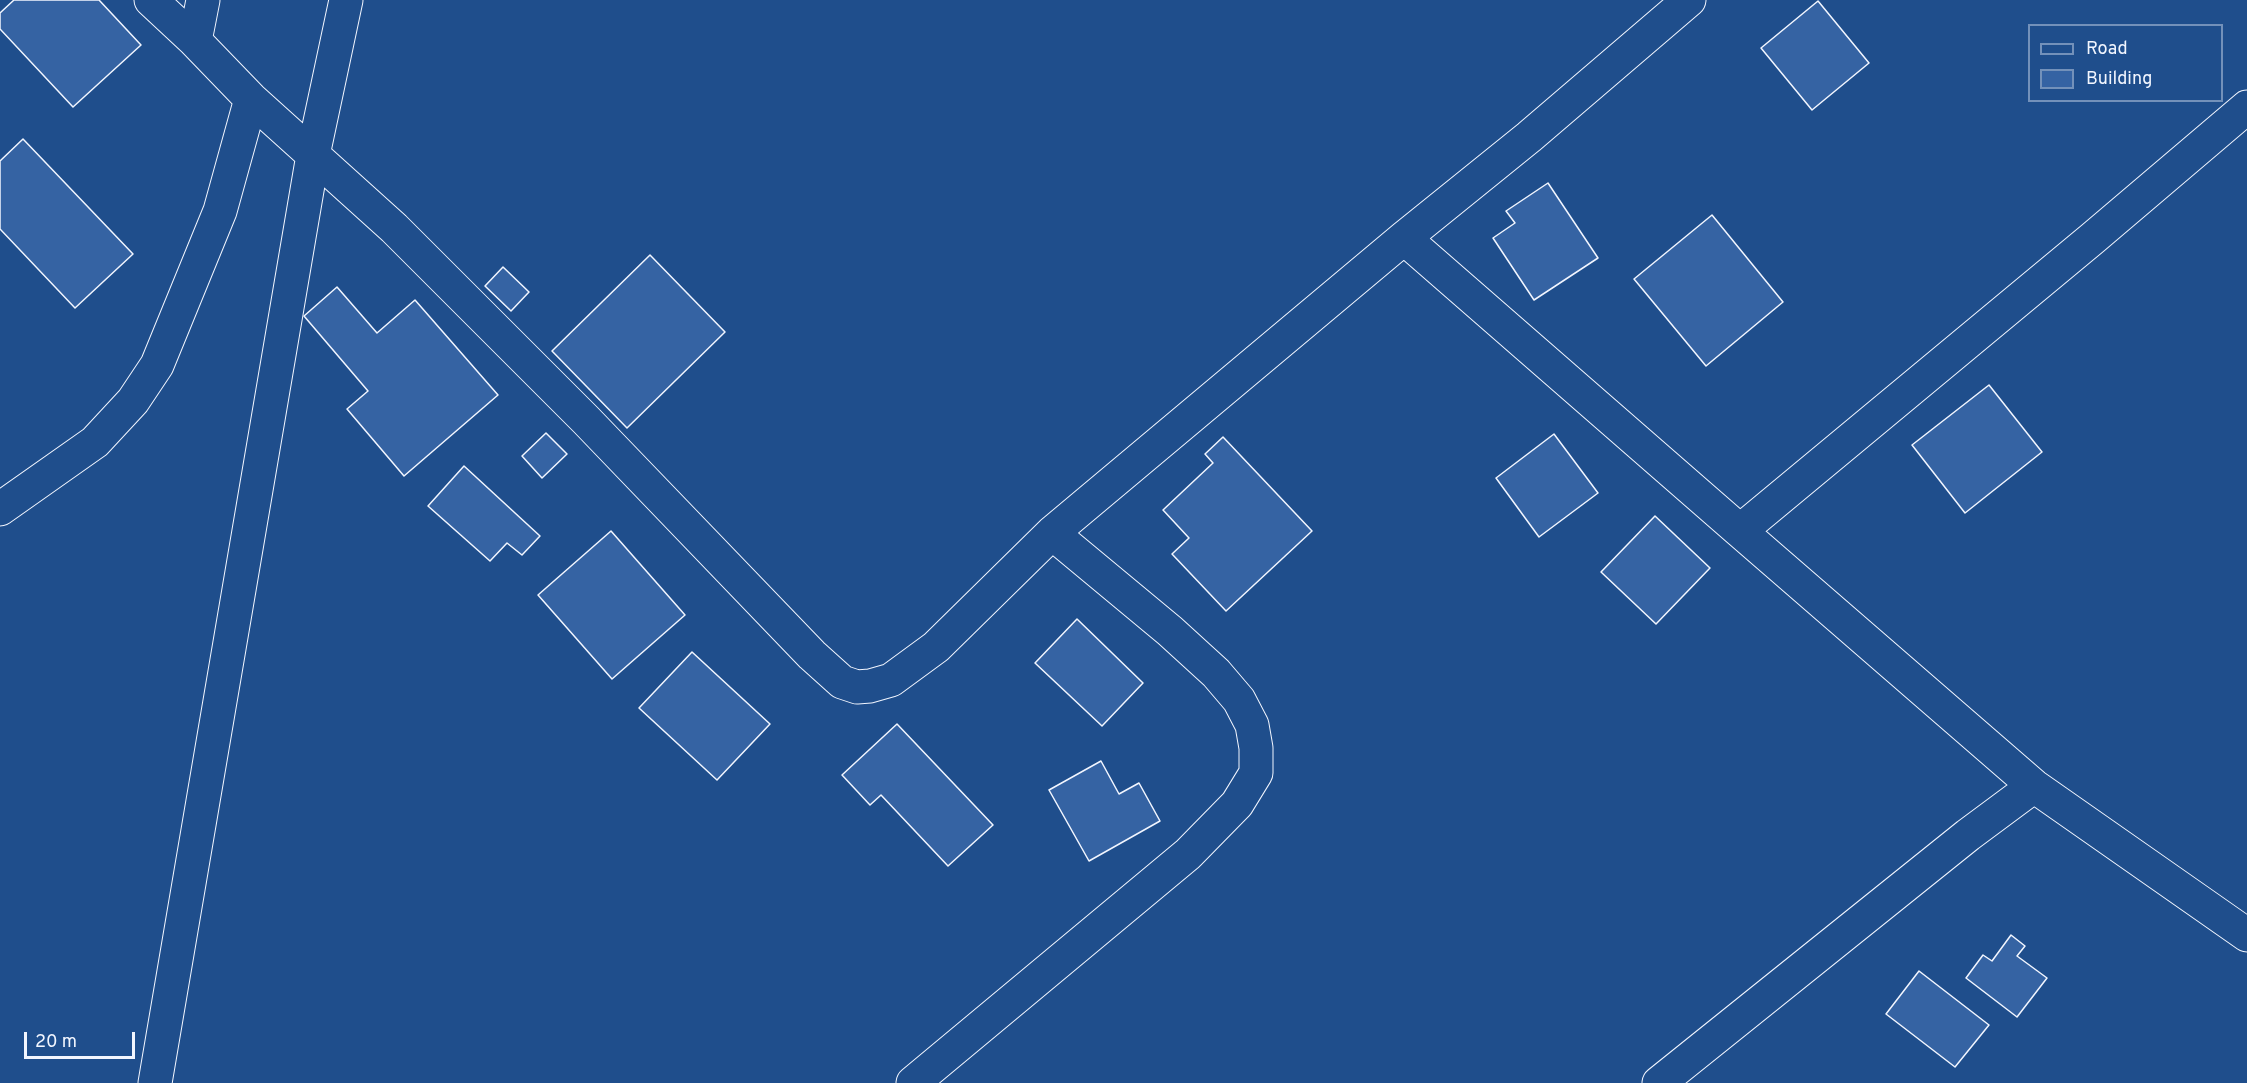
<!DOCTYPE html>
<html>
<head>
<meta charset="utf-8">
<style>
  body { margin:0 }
  #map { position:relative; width:2247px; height:1083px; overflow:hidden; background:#1f4e8c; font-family:Overpass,sans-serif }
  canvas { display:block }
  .legend { position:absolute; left:2028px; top:24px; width:195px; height:78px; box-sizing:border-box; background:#1f4e8c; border:2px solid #7391ba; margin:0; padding:8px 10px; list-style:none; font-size:18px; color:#f2f6ff }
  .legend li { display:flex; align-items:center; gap:12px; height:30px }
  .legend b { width:30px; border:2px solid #7391ba }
  .scale { position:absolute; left:24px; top:1032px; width:111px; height:27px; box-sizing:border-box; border:3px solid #f2f6ff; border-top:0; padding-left:8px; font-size:18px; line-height:21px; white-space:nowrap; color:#f2f6ff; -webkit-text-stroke:4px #1f4e8c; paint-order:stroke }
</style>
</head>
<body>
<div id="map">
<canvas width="2247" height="1083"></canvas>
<ul class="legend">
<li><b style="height:8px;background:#1f4e8c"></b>Road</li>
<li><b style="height:16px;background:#3563a3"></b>Building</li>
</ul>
<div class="scale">20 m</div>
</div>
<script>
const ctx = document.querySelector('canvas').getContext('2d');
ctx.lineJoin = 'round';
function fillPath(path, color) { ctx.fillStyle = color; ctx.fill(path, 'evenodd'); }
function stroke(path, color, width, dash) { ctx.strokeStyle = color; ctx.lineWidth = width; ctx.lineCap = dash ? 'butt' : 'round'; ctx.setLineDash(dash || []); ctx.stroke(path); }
const building = new Path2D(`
  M 14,0 L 99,0 L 141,45 L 73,107 L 0,29 L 0,13 Z
  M 1818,1 L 1869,63 L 1812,110 L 1761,48 Z
  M 23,139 L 133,254 L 75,308 L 0,229 L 0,161 Z
  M 1548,183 L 1598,258 L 1534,300 L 1493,238 L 1515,223 L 1506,211 Z
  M 1712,215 L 1783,302 L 1706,366 L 1634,279 Z
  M 650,255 L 725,332 L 627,428 L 552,351 Z
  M 503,267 L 529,292 L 511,311 L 485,286 Z
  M 337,287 L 377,333 L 415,300 L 498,395 L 404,476 L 347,409 L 368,391 L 304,316 Z
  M 1989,385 L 2042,452 L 1965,513 L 1912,445 Z
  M 546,433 L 567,454 L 542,478 L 522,456 Z
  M 1554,434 L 1598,493 L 1539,537 L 1496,478 Z
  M 1223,437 L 1312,531 L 1226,611 L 1172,554 L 1189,538 L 1163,510 L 1213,463 L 1205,454 Z
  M 464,466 L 540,536 L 522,555 L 507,543 L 490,561 L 428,506 Z
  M 1655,516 L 1710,568 L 1656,624 L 1601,572 Z
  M 611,531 L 685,615 L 612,679 L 538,595 Z
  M 1077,619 L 1143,683 L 1102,726 L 1035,663 Z
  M 692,652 L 770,724 L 717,780 L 639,708 Z
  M 897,724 L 993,825 L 948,866 L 881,795 L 870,805 L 842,775 Z
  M 1101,761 L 1119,794 L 1139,783 L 1160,821 L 1089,861 L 1049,790 Z
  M 2011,935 L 2025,946 L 2017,956 L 2047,978 L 2017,1017 L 1966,978 L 1983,955 L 1992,961 Z
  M 1919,971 L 1989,1025 L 1955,1067 L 1886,1014 Z`);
fillPath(building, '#3563a3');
stroke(building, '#f2f6ff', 1.5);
const minor = new Path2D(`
  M 151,0 L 195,41
  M 203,0 L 195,41 L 251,99 L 394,228 L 586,420 L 812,655 L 842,682 L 857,687 L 870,686 L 891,680 L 936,647 L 1052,533 L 1404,238 L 1529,137 L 1689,0
  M 1404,238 L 1740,531 L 2093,238 L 2247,107
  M 0,509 L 95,442 L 133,401 L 157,365 L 220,211 L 251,99
  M 1740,531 L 2034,786 L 2247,935
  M 155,1083 L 313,155 L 346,0
  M 913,1083 L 1188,854 L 1237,804 L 1256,773 L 1256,748 L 1252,725 L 1239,700 L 1216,673 L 1170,631 L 1052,533
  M 1659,1083 L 1968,835 L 2034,786`);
stroke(minor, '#f2f6ff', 35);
stroke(minor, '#1f4e8c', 33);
</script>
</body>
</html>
